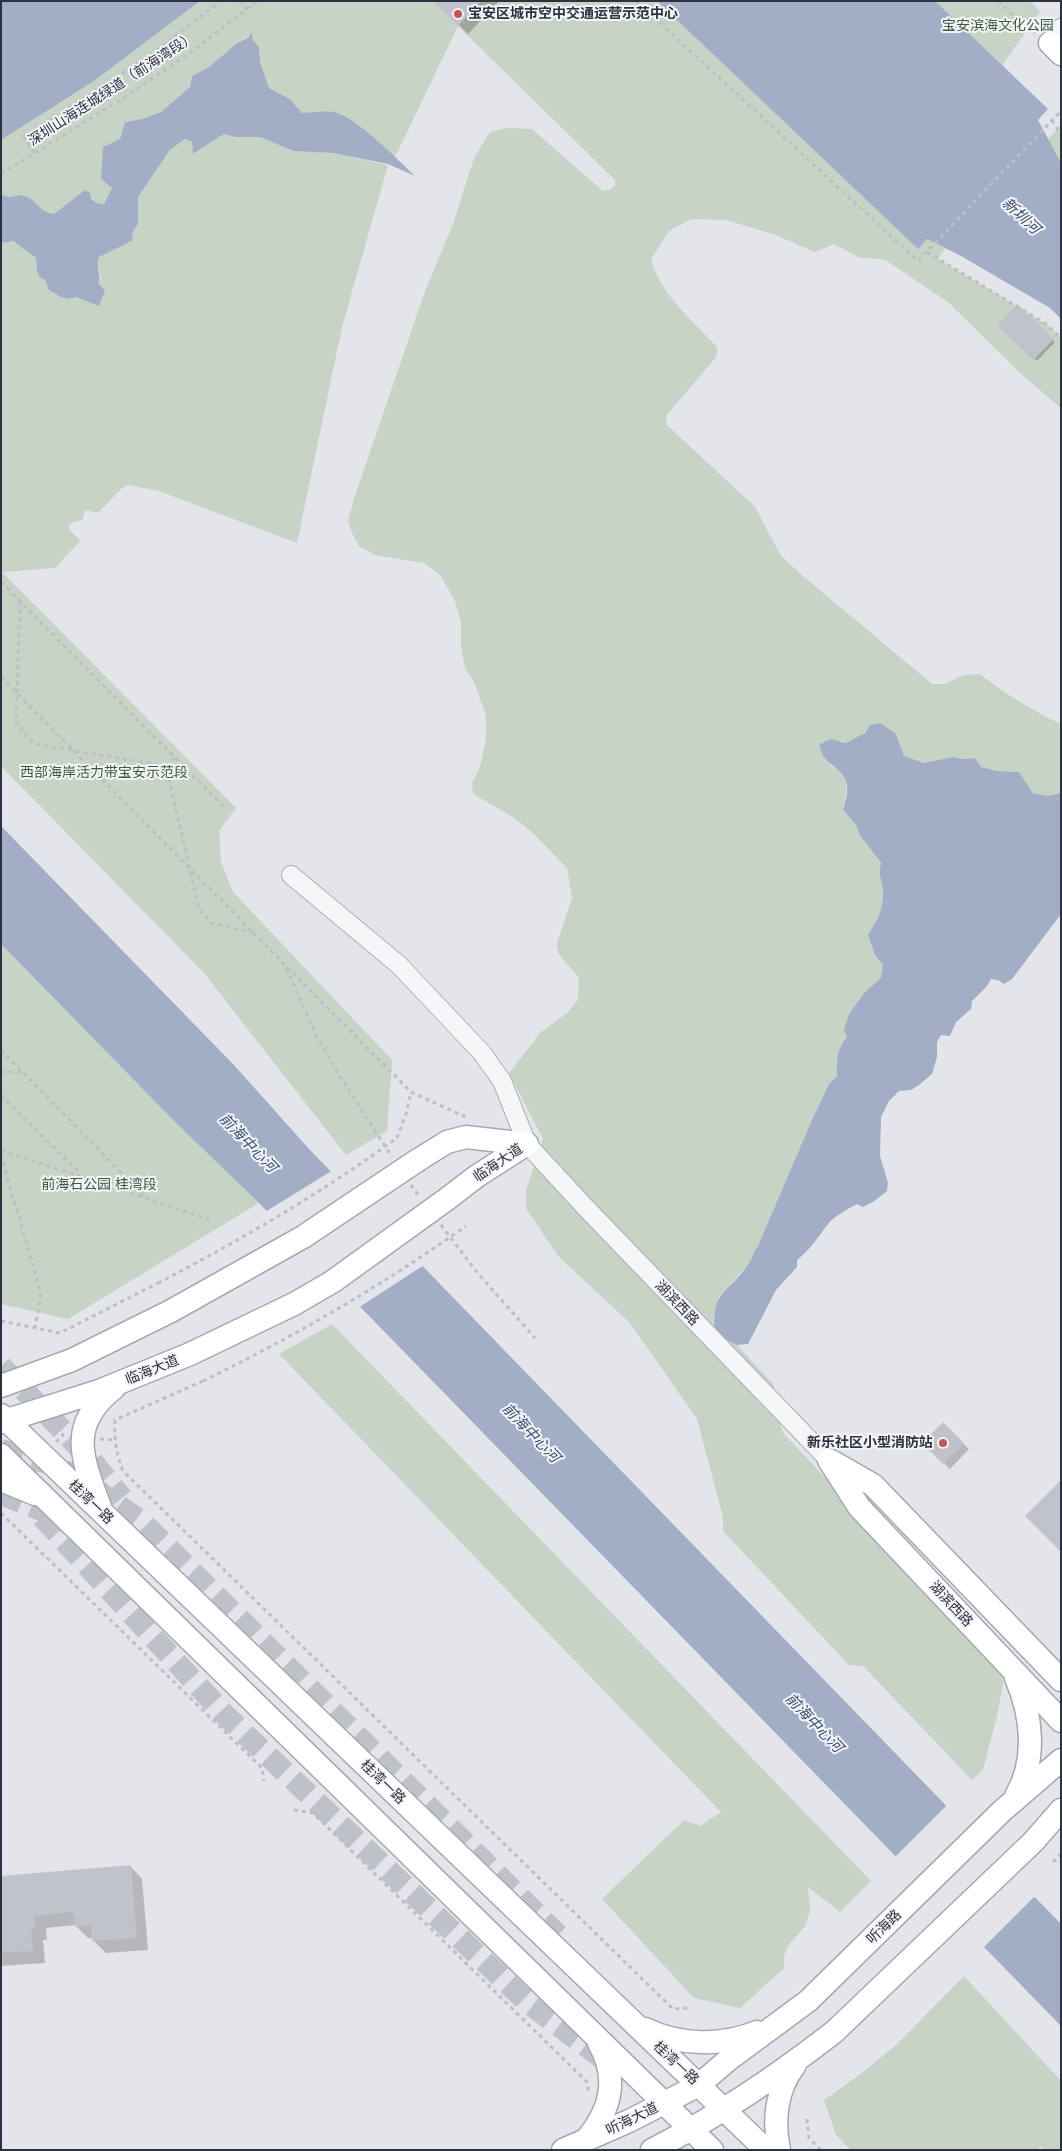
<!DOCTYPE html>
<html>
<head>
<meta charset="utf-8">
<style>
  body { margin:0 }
  #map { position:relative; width:1062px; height:2151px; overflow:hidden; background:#e3e5ea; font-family:"Golos Text",sans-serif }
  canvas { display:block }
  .frame { position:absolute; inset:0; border:2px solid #2d3140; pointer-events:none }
</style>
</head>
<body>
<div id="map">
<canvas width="1062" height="2151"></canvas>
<div class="frame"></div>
</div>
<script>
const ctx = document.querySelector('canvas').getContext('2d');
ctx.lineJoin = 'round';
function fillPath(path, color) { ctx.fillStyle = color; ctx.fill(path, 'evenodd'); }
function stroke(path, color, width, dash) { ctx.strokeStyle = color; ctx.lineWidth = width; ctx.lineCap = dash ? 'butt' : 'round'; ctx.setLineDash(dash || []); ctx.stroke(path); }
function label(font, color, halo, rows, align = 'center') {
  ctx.font = font + ' "Golos Text","Noto Sans SC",sans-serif'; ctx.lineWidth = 4; ctx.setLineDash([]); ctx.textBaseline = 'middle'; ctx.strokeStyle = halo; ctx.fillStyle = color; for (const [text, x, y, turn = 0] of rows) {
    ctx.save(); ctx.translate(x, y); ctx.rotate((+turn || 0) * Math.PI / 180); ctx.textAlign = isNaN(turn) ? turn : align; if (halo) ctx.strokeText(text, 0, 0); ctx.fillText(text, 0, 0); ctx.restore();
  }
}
fillPath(new Path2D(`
  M 200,1 L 657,1 L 917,248 L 927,239 L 945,249 L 938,259 L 1046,324 L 1061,338 L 1061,408 L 1019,372 L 948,302 L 884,259 L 860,258 L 834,244 L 815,252 L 773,234 L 726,220 L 691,219 L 669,231 L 651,259 C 660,294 692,320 717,347 L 717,356 L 666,416 L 667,425 L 755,507 L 781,556 L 804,577 L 932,684 L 945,684 L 963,675 L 980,674 C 1005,694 1032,710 1061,724 L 1061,793 L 1048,796 L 1033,793 L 1019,772 L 997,771 L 981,767 L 975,758 L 963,759 L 953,757 L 924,763 L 904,756 L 896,734 L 870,725 C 864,736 856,738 846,743 L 841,740 L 830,765 C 852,777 847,789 843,810 L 856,825 L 861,837 L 881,864 C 878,877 882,879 883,891 C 884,909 877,920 868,935 L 875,955 L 883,965 L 881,978 L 864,993 L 849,1014 L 847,1037 L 841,1045 L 836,1063 L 837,1076 L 829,1084 L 812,1120 L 773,1215 L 750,1263 L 719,1296 L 715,1334 L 737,1345 L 774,1385 L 776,1412 L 783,1433 L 1000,1663 L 1003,1672 L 1003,1685 L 997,1716 L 983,1770 L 972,1780 L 863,1666 L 849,1665 L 723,1531 L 723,1517 L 697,1419 L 630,1323 L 558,1256 L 526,1208 L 526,1190 L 543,1139 L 509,1073 L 541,1032 L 567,1013 L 578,1000 L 579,978 L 558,953 L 557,943 L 572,898 L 567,868 L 532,832 L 513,817 L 473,794 L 472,783 L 480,767 L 486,739 L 486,716 L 475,684 L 465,668 L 461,647 L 461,621 L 455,601 L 440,575 L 424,563 L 375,555 L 359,546 L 351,531 L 348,521 L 354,499 L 424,294 L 453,224 L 474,158 L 490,132 L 508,128 L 532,129 L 603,191 L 610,190 L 615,185 L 615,180 L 458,26 L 395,157 L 340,114 L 321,111 L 302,113 L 290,99 L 269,88 L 260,62 L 259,47 L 253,40 L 253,34 L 236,44 L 209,67 L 192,76 L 190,87 L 161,112 L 142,119 L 125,122 L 120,139 L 103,147 L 112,188 L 104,204 L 97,203 L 91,199 L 75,198 L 54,214 C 34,212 34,190 9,198 L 1,194 L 1,140 L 94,81 Z
  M 935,1 L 1030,1 L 1040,12 L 1002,65 Z
  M 1061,125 L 1061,163 L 1047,140 Z
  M 224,134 L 235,137 L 260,137 L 293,151 L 333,153 L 388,165 L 342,327 L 297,543 L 159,491 L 128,485 L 122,488 L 98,513 L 85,510 L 83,519 L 69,524 L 69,529 L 80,541 L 55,568 L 2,572 L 236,808 L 219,831 L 221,862 L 233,892 L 392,1060 L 387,1131 L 346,1155 L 204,973 L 1,766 L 1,243 L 13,241 L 36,258 L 37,271 L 45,280 L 50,290 L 61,297 L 68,299 L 76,297 L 86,300 C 91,294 101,285 101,278 C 100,268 95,271 99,257 L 132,241 L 133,232 L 138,224 L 138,197 L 170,150 L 185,139 L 192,142 L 194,154 Z
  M 1,944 L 177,1124 L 259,1203 L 68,1319 L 1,1304 Z
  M 332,1324 L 871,1881 L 840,1912 L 808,1887 L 810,1910 L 806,1925 L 787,1947 L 784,1956 L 784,1968 L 740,2008 L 694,1998 L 602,1899 L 684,1820 L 700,1826 L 721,1812 L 279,1354 Z
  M 964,1976 L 1061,2081 L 1061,2150 L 1044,2150 L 1041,2146 L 1037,2150 L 851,2150 L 836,2135 L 824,2100 L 862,2073 L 897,2044 Z`), '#c6d3c5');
fillPath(new Path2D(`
  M 1,1 L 200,1 L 94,81 L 1,140 Z
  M 657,1 L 935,1 L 1048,109 L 1038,120 L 1061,163 L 1061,319 L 1050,308 L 961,256 L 927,239 L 918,249 Z
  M 252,32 L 253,40 L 259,47 L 260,62 L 269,88 L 290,99 L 302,113 C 314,112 329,109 340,114 C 364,125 396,158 415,176 L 388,164 L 333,153 L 293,151 L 260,137 L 235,137 L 224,134 L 193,154 L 192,142 L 185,139 L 170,150 L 138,197 L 138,224 L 133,232 L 132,241 L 99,257 C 95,271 102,274 99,284 L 105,290 L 99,306 L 76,297 L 68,299 L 61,297 L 49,290 L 45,280 L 40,277 L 37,271 L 36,258 L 13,241 L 1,243 L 1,194 C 14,201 13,193 24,196 C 37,199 38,212 54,214 L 85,190 L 90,193 L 91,199 L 97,203 L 104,204 L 112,188 L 101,179 L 103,147 L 120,139 L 125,122 L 142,119 L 161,112 L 190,87 L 192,76 L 209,67 L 236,44 L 249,37 Z
  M 880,723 L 896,734 L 904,756 L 924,763 L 953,757 L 963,759 L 975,758 L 981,767 L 997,771 L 1019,772 L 1033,793 L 1048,796 L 1061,793 L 1061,914 L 1012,979 L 1004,984 L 998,980 L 991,979 L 987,986 L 972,1001 L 971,1009 L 956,1022 L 950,1036 L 941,1035 L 937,1042 L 937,1057 L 932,1074 L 919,1085 L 911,1090 L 899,1091 L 889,1101 L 881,1117 L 880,1156 L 888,1183 L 887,1191 L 873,1202 L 863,1207 L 857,1204 C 848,1209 834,1216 828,1224 C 818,1237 810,1250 797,1260 L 797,1267 L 776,1290 L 748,1344 L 737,1345 L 715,1334 C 712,1286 727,1297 749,1263 C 753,1258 753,1252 758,1246 L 812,1120 L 829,1084 L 837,1076 C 836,1061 837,1048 847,1037 L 844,1030 L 849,1014 L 864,993 L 881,978 L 883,965 L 875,955 L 868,935 C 877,920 884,909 883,891 C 882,879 878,877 881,863 L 861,837 L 856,825 L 843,810 C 845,802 848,794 847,786 C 846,767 820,765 820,744 L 831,739 L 846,743 L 865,733 L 870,725 Z
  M 1,826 L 233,1064 L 310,1150 L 1061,1924 L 1061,2026 L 259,1203 L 177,1124 L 1,944 Z`), '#a2aec5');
fillPath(new Path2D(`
  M 333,1170 L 424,1265 L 358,1308 L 265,1212 Z
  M 948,1804 L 1036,1895 L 982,1949 L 894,1858 Z`), '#e3e5ea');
fillPath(new Path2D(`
  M 434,1 L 499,1 L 468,34 Z
  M 1017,306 L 1055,342 L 1037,361 L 999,325 Z
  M 943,1423 L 969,1449 L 950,1469 L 923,1443 Z
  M 130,1866 L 142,1879 L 148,1950 L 106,1953 L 94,1941 L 93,1938 L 88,1938 L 75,1925 L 46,1928 L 47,1940 L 43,1940 L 45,1963 L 1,1966 L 1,1877 Z`), '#0003');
fillPath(new Path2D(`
  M 433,1 L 481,1 L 458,26 Z
  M 1017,304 L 1054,339 L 1033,360 L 997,325 Z
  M 943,1422 L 964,1443 L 943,1464 L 922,1443 Z
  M 1061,1480 L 1061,1552 L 1025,1516 Z
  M 131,1865 L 137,1938 L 92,1941 L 91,1925 L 75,1927 L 73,1912 L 34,1916 L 35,1928 L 31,1929 L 33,1951 L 1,1953 L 1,1876 Z`), '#c1c3cc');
stroke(new Path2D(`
  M 1,1366 L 91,1460 L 122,1498
  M 1,1450 L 47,1463 L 78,1477 L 142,1522 L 558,1935
  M 1,1494 L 46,1512 L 69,1524
  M 42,1517 L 225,1715 L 527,2002 L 614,2067`), '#bfc1c8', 22, [22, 11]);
const minor = new Path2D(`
  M 1050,43 L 1061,28
  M 291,875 L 399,965 L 482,1053 L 502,1081 L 527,1144 L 585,1207 L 829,1460`);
const major = new Path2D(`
  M 1050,43 L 1061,54
  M 418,1160 L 447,1142 L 466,1137 L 527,1144
  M 447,1199 L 477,1176 L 527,1144
  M 1,1386 L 72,1360 L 171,1311
  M 1,1415 L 766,2150
  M 1,1422 L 99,1391 L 190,1354
  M 1,1455 L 712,2150
  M 829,1460 L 859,1507 L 1061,1721
  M 833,1462 L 873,1485 L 1061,1680
  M 1,1480 L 35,1494
  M 100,1507 C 82,1458 67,1425 114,1388
  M 1016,1796 C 1037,1760 1032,1715 1016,1678
  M 1033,1842 L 1061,1810
  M 645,2029 C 680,2046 722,2046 757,2032
  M 586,2140 C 611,2110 619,2079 599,2043
  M 563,2150 L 629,2121 L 699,2085 L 728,2060 L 808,2001 L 1002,1811 L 1061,1760
  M 652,2150 C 717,2117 776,2077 834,2032
  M 779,2150 C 773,2121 776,2089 795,2065`);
stroke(minor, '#acafb7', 20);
stroke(major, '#a4a8b4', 25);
stroke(new Path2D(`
  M 240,1 L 247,10
  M 636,1 L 918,261 L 1061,111
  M 998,1 L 1020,22 L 1035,33
  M 1052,120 L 1061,135
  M 34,153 L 24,137 L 149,56 L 221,1
  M 1,174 L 128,95 L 194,50 L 257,1
  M 927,252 L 1046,324 L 1061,338
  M 1,582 L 224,807
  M 20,601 L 16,723 L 34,744 L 166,766 L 199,909 L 212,923 L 254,933
  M 1,677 L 285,965 L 315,1033 L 338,1073 L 392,1157
  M 166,766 L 175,758
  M 287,967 L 411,1092 L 468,1118
  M 1,1050 L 144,1196
  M 1,1072 L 23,1072
  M 1,1095 L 81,1174
  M 397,1138 L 406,1114 L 411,1092
  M 1,1150 L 214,1221
  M 1,1155 L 41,1294 L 35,1328
  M 411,1185 L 419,1196
  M 441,1225 L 476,1271 L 535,1338
  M 1,1321 L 60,1333 L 158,1283
  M 203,1381 L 115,1420 C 114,1439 116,1453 123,1471 L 673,2009 L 689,2008
  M 100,1439 L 114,1440
  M 56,1442 L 63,1435 L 58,1422
  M 1,1513 L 262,1768 L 264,1781
  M 294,1810 L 313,1813 L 588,2083 L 588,2094
  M 1053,1862 L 1061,1854
  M 807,2119 L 809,2138 L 821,2150`), '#bdbfc4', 3, [4, 4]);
stroke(minor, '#f5f6f8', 18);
stroke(major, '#fff', 22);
const majorBridge = new Path2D(`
  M 171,1311 L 303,1237 L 418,1160
  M 190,1354 L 294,1304 L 332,1282 L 447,1199
  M 834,2032 L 1033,1842`);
stroke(majorBridge, '#a4a8b4', 25, []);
stroke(new Path2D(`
  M 158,1283 C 241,1240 321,1193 397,1138
  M 203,1381 C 297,1335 381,1286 466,1226`), '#bdbfc4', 3, [4, 4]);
stroke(majorBridge, '#fff', 22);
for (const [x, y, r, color] of [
  [458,14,5,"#c05657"],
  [943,1443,5,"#c05657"]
]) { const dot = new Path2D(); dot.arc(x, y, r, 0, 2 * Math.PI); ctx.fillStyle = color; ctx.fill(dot); stroke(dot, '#f3f4f7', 2); }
label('bold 14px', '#2d3140', '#f3f4f7', [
  ["宝安区城市空中交通运营示范中心",468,14],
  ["新乐社区小型消防站",933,1443,"right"]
], 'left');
label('14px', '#3d5a3b', '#f3f4f7', [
  ["宝安滨海文化公园",998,26],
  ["西部海岸活力带宝安示范段",104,773],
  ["前海石公园 桂湾段",99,1185]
]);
label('14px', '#2d3140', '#f3f4f7', [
  ["深圳山海连城绿道（前海湾段）",112,89,-33],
  ["临海大道",498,1163,-34],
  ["湖滨西路",677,1303,46],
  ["临海大道",152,1370,-22],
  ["桂湾一路",91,1502,44],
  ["湖滨西路",951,1604,47],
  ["桂湾一路",383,1782,44],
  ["听海路",884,1927,-44],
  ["桂湾一路",676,2063,43],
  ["听海大道",632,2119,-26]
]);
label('italic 15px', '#3b4b70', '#f3f4f7', [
  ["新圳河",1021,216,43],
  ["前海中心河",248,1143,46],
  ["前海中心河",531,1433,46],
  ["前海中心河",814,1723,46]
]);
</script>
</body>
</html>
